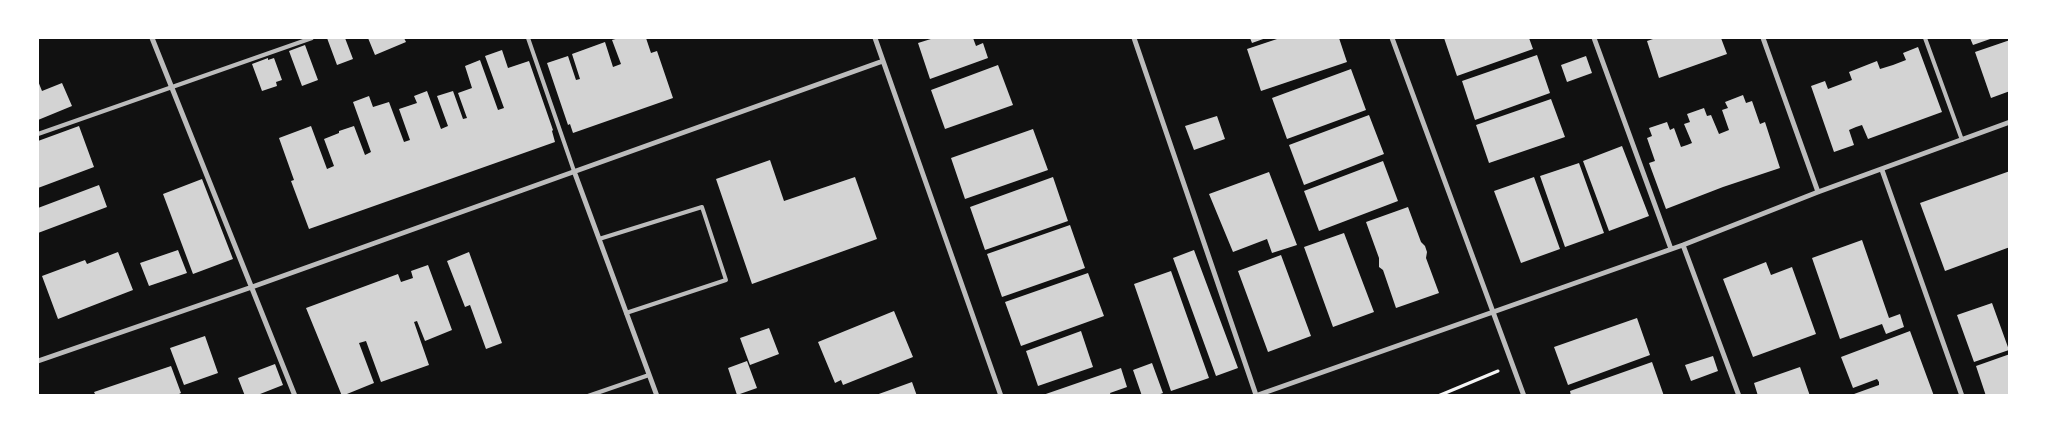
<!DOCTYPE html>
<html>
<head>
<meta charset="utf-8">
<style>
  body { margin:0 }
  #map { position:relative; width:2047px; height:433px; overflow:hidden; background:#111; font-family:"Golos Text",sans-serif }
  canvas { display:block }
  .frame { position:absolute; inset:0; border:39px solid #fff; pointer-events:none }
</style>
</head>
<body>
<div id="map">
<canvas width="2047" height="433"></canvas>
<div class="frame"></div>
</div>
<script>
const ctx = document.querySelector('canvas').getContext('2d');
ctx.lineJoin = 'round';
function fillPath(path, color) { ctx.fillStyle = color; ctx.fill(path, 'evenodd'); }
function stroke(path, color, width, dash) { ctx.strokeStyle = color; ctx.lineWidth = width; ctx.lineCap = dash ? 'butt' : 'round'; ctx.setLineDash(dash || []); ctx.stroke(path); }
fillPath(new Path2D(`
  M 327,38 L 345,38 L 353,59 L 337,65 Z
  M 368,38 L 404,38 L 406,42 L 375,55 Z
  M 619,38 L 646,38 L 651,53 L 657,51 L 673,98 L 573,133 L 570,124 L 568,125 L 547,63 L 568,56 L 576,80 L 580,79 L 572,54 L 605,42 L 613,67 L 621,64 L 612,40 Z
  M 934,38 L 973,38 L 976,46 L 983,43 L 988,58 L 930,79 L 918,43 Z
  M 1250,38 L 1266,38 L 1252,43 Z
  M 1280,38 L 1339,38 L 1347,62 L 1261,91 L 1247,49 Z
  M 1444,38 L 1529,38 L 1533,49 L 1457,76 Z
  M 1656,38 L 1721,38 L 1727,54 L 1659,78 L 1647,41 Z
  M 1970,38 L 1993,38 L 1973,45 Z
  M 2010,40 L 2010,91 L 1991,98 L 1975,52 Z
  M 305,45 L 318,80 L 302,86 L 289,51 Z
  M 1918,47 L 1942,112 L 1868,139 L 1862,125 L 1856,127 L 1849,130 L 1854,145 L 1834,152 L 1811,86 L 1825,81 L 1828,89 L 1852,80 L 1849,72 L 1877,61 L 1880,69 L 1893,65 L 1906,60 L 1903,53 Z
  M 502,50 L 508,68 L 529,61 L 553,130 L 552,131 L 555,142 L 309,229 L 291,181 L 294,180 L 279,138 L 311,126 L 327,169 L 334,166 L 324,139 L 339,133 L 339,131 L 354,126 L 365,155 L 371,152 L 353,102 L 369,96 L 373,107 L 389,102 L 404,142 L 410,140 L 399,109 L 417,103 L 414,96 L 427,91 L 441,129 L 448,126 L 437,96 L 453,91 L 463,119 L 467,118 L 458,93 L 472,88 L 465,66 L 480,60 L 498,110 L 504,108 L 485,56 Z
  M 1537,55 L 1550,93 L 1475,120 L 1462,81 Z
  M 1586,56 L 1592,73 L 1567,82 L 1561,65 Z
  M 268,58 L 268,60 L 274,58 L 282,80 L 276,82 L 277,86 L 262,91 L 252,64 Z
  M 998,65 L 1013,105 L 945,129 L 931,90 Z
  M 1351,69 L 1366,110 L 1287,139 L 1272,98 Z
  M 38,81 L 42,91 L 62,83 L 72,106 L 38,120 Z
  M 1743,95 L 1746,103 L 1752,101 L 1760,124 L 1765,122 L 1780,168 L 1723,187 L 1666,209 L 1649,163 L 1655,161 L 1647,138 L 1652,136 L 1649,128 L 1667,122 L 1670,130 L 1674,128 L 1681,147 L 1687,145 L 1692,143 L 1684,124 L 1690,122 L 1687,114 L 1704,108 L 1707,116 L 1711,115 L 1719,134 L 1729,130 L 1722,110 L 1728,108 L 1725,102 Z
  M 1551,99 L 1565,137 L 1489,163 L 1476,125 Z
  M 1369,115 L 1384,154 L 1304,185 L 1289,145 Z
  M 1217,116 L 1225,139 L 1194,150 L 1185,126 Z
  M 79,126 L 94,167 L 38,188 L 38,141 Z
  M 1033,129 L 1048,170 L 965,199 L 951,158 Z
  M 1622,146 L 1649,216 L 1609,231 L 1583,161 Z
  M 770,160 L 784,201 L 855,177 L 877,239 L 752,284 L 716,179 Z
  M 1383,161 L 1398,201 L 1319,231 L 1304,191 Z
  M 1579,163 L 1604,233 L 1565,247 L 1540,176 Z
  M 2010,171 L 2010,247 L 1945,271 L 1920,203 Z
  M 1269,172 L 1297,245 L 1272,253 L 1267,239 L 1233,252 L 1209,194 Z
  M 1053,177 L 1068,221 L 985,250 L 970,207 Z
  M 1534,177 L 1560,249 L 1521,263 L 1494,191 Z
  M 202,179 L 233,259 L 193,274 L 163,194 Z
  M 99,185 L 107,207 L 38,233 L 38,208 Z
  M 1408,207 L 1421,242 L 1425,246 L 1427,252 L 1426,258 L 1439,293 L 1396,308 L 1383,270 L 1379,267 L 1379,258 L 1366,222 Z
  M 1070,225 L 1085,268 L 1002,297 L 987,254 Z
  M 1344,233 L 1374,312 L 1333,327 L 1304,247 Z
  M 1862,240 L 1889,318 L 1900,314 L 1904,327 L 1886,334 L 1882,324 L 1840,339 L 1812,258 Z
  M 178,250 L 187,273 L 149,286 L 140,263 Z
  M 1194,250 L 1238,368 L 1216,376 L 1173,258 Z
  M 118,252 L 133,290 L 58,319 L 42,276 L 85,260 L 87,264 Z
  M 469,252 L 502,343 L 486,349 L 470,305 L 465,307 L 447,261 Z
  M 1281,255 L 1311,336 L 1268,352 L 1238,271 Z
  M 1766,262 L 1771,275 L 1792,267 L 1816,334 L 1753,357 L 1723,279 Z
  M 428,265 L 452,330 L 425,341 L 417,321 L 414,322 L 429,365 L 381,382 L 366,341 L 359,343 L 374,383 L 342,396 L 306,308 L 398,274 L 401,282 L 413,278 L 411,271 Z
  M 1171,271 L 1209,378 L 1171,391 L 1134,284 Z
  M 1088,273 L 1104,316 L 1021,346 L 1005,302 Z
  M 1992,303 L 2009,350 L 1974,362 L 1957,315 Z
  M 894,311 L 913,357 L 843,385 L 841,380 L 835,383 L 818,342 Z
  M 1637,318 L 1650,355 L 1568,385 L 1554,347 Z
  M 769,328 L 779,354 L 750,365 L 740,338 Z
  M 1081,331 L 1093,367 L 1038,386 L 1026,351 Z
  M 1910,331 L 1934,396 L 1855,396 L 1854,394 L 1879,385 L 1879,382 L 1877,379 L 1853,388 L 1841,357 Z
  M 205,336 L 218,373 L 184,385 L 170,348 Z
  M 2010,354 L 2010,396 L 1986,396 L 1976,366 Z
  M 1713,356 L 1718,371 L 1691,381 L 1685,365 Z
  M 747,361 L 757,388 L 737,395 L 728,368 Z
  M 1652,362 L 1664,396 L 1571,396 L 1570,391 Z
  M 1152,363 L 1163,393 L 1155,396 L 1142,396 L 1133,370 Z
  M 275,364 L 283,385 L 255,396 L 245,396 L 238,378 Z
  M 171,366 L 181,393 L 175,396 L 96,396 L 94,392 Z
  M 1800,367 L 1810,396 L 1758,396 L 1754,383 Z
  M 1121,368 L 1127,387 L 1110,393 L 1111,396 L 1040,396 Z
  M 912,382 L 917,396 L 876,396 L 876,395 Z`), '#d3d3d3');
stroke(new Path2D(`
  M 1438,396 L 1498,371`), '#f5f5f5', 3);
stroke(new Path2D(`
  M 528,38 L 574,171
  M 1925,38 L 1962,140
  M 38,134 L 312,38
  M 599,239 L 702,207 L 726,280 L 626,313
  M 588,396 L 649,375`), '#bcbcbc', 4);
stroke(new Path2D(`
  M 152,38 L 295,396
  M 875,38 L 1001,396
  M 1134,38 L 1256,395
  M 1392,38 L 1524,396
  M 1594,38 L 1671,249
  M 1763,38 L 1818,192
  M 1882,170 L 1962,396
  M 574,171 L 657,396
  M 1683,245 L 1739,396
  M 38,361 L 252,287 L 883,61
  M 1255,396 L 1683,245 L 1818,192 L 2010,122`), '#bcbcbc', 5);
</script>
</body>
</html>
